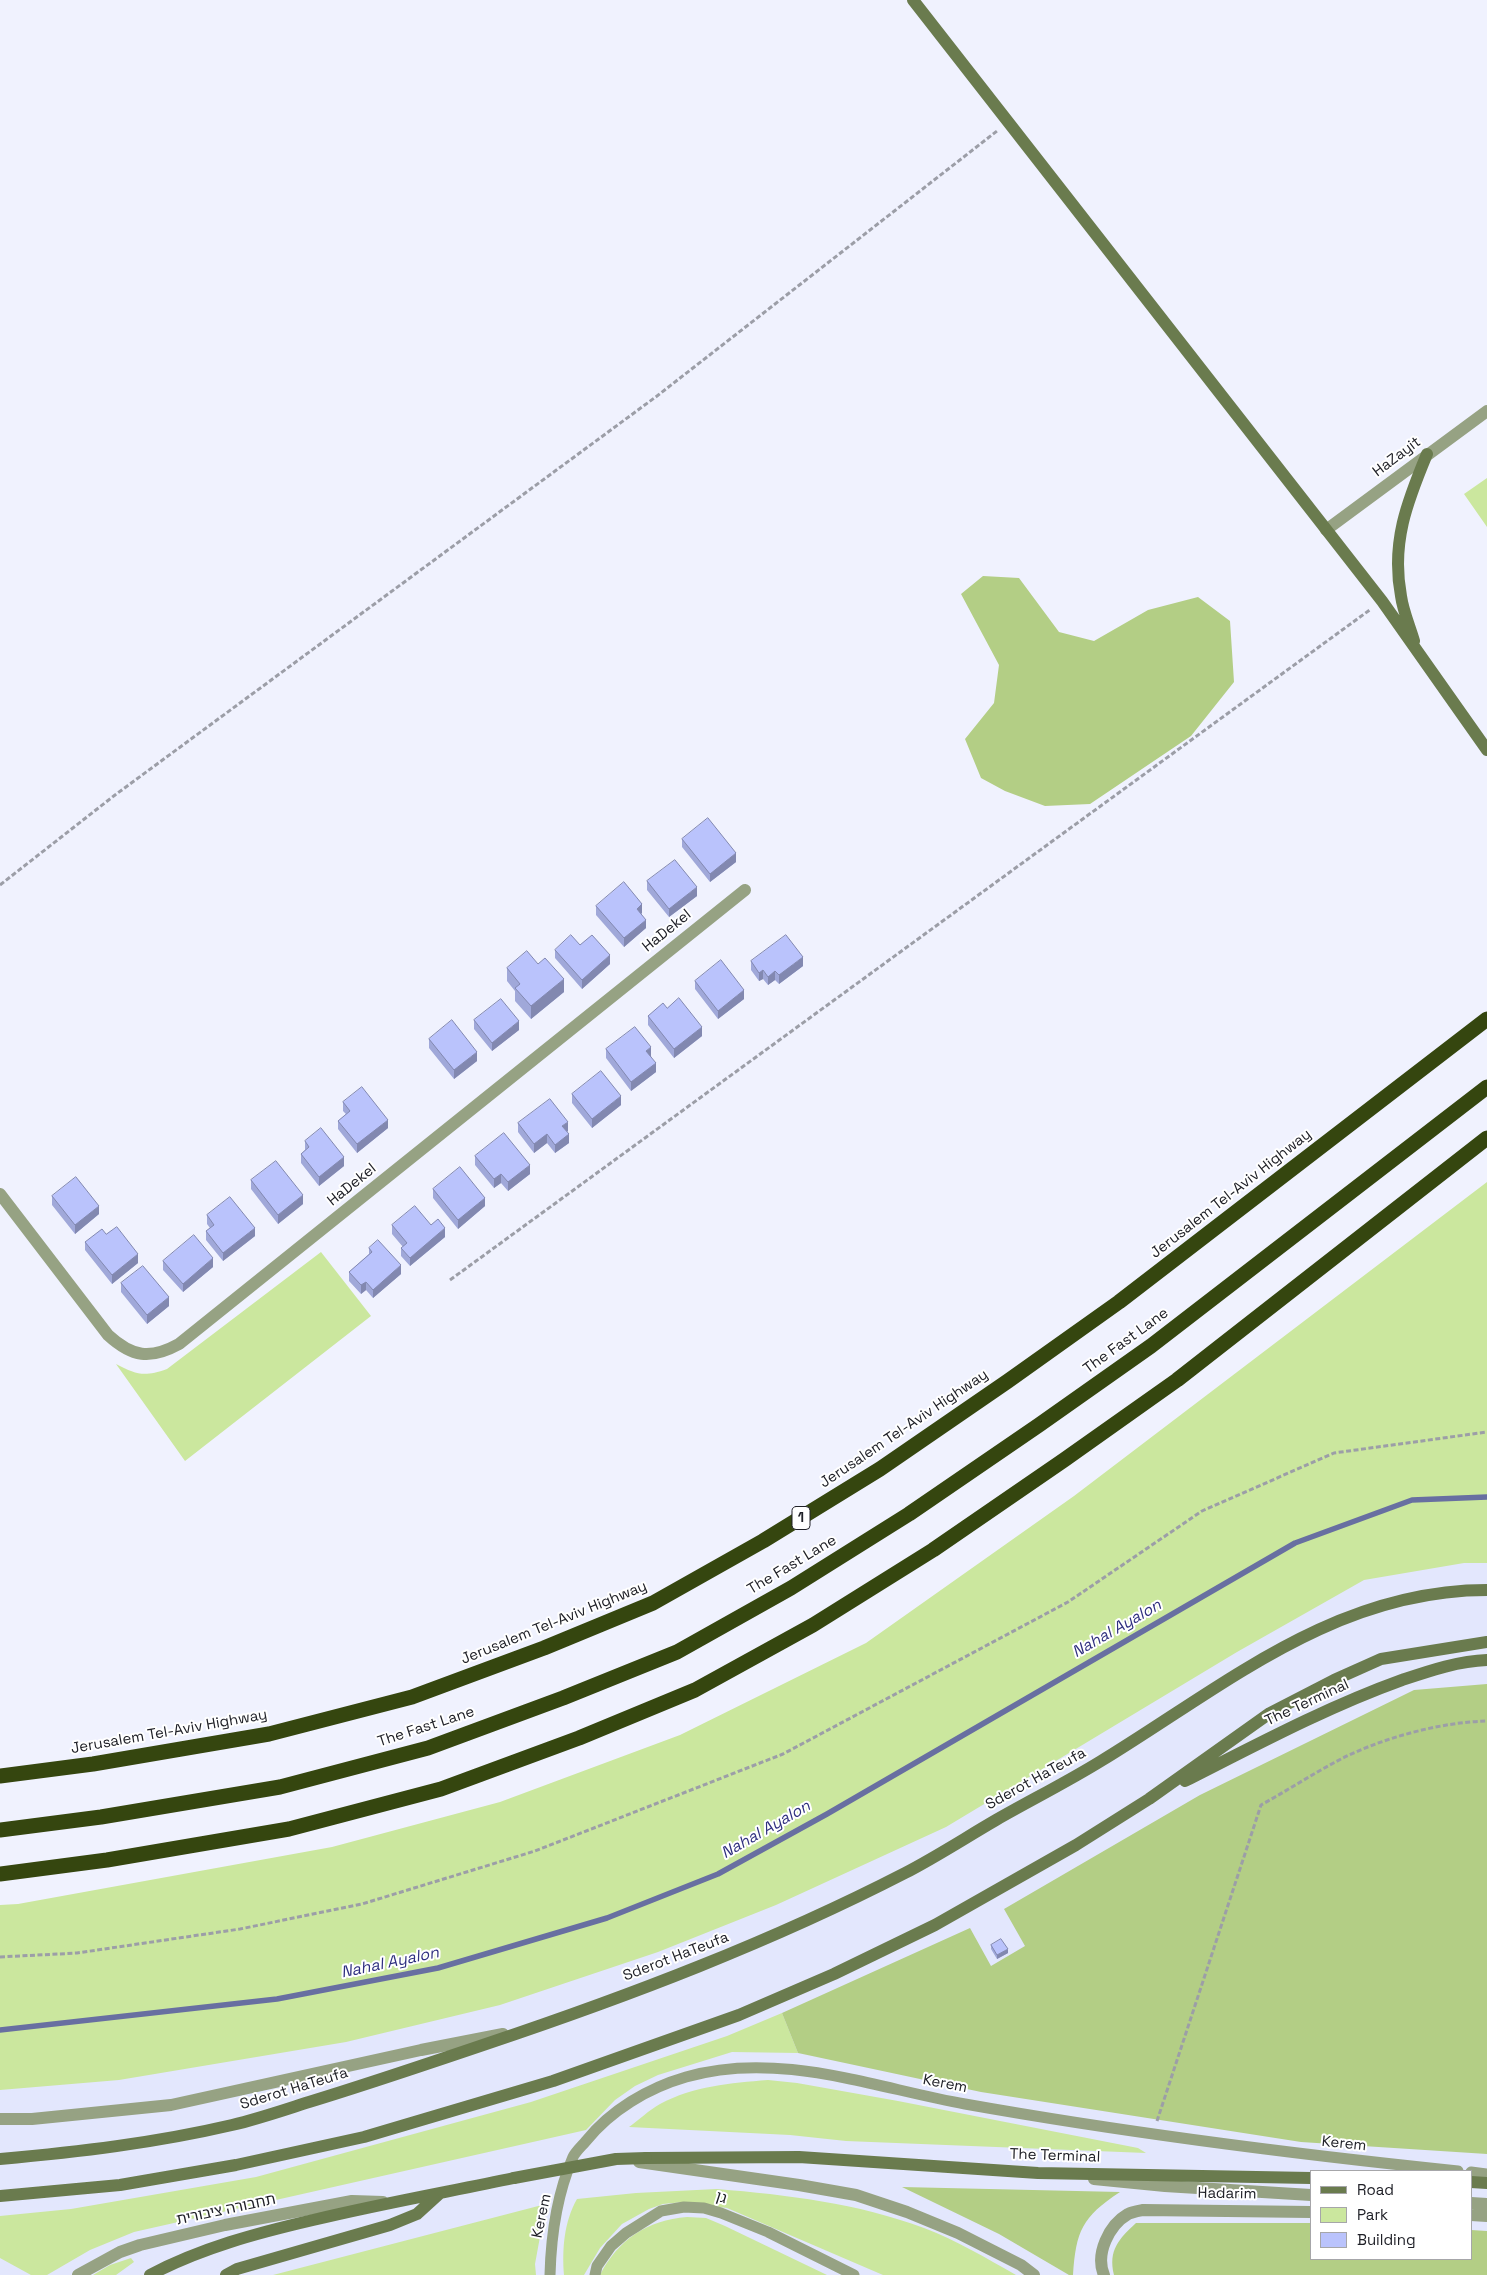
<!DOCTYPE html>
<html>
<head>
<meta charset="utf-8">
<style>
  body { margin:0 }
  #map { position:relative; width:1487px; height:2275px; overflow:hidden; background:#f0f2fe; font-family:"Space Grotesk",sans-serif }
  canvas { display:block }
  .legend { position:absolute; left:1310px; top:2170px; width:162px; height:90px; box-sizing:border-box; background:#fff; border:1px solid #a6a6a9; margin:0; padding:6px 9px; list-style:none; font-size:15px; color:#202128 }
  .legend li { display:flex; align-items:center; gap:10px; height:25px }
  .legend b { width:25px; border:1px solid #a6a6a9 }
</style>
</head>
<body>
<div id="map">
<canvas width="1487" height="2275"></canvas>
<ul class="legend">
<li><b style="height:6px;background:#6a7b4e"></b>Road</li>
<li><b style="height:14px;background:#cbe79e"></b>Park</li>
<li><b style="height:14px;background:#bac3fc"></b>Building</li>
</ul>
</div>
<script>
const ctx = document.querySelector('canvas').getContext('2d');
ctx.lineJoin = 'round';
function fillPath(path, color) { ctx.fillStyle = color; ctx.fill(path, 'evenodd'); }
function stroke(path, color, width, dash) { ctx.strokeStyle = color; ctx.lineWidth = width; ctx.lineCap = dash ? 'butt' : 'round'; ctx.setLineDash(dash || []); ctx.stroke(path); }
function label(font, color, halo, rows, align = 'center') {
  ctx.font = font + ' "Space Grotesk","Noto Sans Hebrew",sans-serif'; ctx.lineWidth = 4; ctx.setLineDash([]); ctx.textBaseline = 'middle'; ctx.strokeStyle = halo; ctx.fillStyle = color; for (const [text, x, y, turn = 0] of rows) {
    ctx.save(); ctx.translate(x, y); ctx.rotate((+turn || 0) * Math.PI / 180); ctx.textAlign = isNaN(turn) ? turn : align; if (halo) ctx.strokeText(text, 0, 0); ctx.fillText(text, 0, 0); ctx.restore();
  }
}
fillPath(new Path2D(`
  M 1487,1550 L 1487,2275 L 0,2275 L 0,2055 L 1269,1600 ZM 1311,2171 L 1471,2171 L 1471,2259 L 1311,2259 Z`), '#e3e7fd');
fillPath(new Path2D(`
  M 1487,478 L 1487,527 L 1464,494 Z
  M 1487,1182 L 1487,1563 L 1464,1563 L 1364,1580 L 1237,1652 L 946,1827 L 776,1905 L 658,1952 L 500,2005 L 346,2042 L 119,2080 L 0,2090 L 0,1905 L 18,1904 L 332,1847 L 500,1802 L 680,1735 L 866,1643 L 1074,1496 Z
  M 321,1252 L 371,1316 L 185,1461 L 116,1364 C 137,1375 144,1377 167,1369 Z
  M 782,2013 L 798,2053 L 732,2052 L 658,2075 L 635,2086 L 615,2100 L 586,2130 L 134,2232 L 90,2250 L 47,2275 L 31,2275 L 0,2258 L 0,2216 L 71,2209 L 256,2177 L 531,2102 L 727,2036 Z
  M 768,2080 L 797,2083 L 898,2101 L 1138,2148 L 1146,2153 L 846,2141 L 790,2135 L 629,2127 C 639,2120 649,2110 660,2104 C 694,2086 730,2083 768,2080 Z
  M 717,2189 C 788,2195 857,2203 924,2228 C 956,2240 986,2258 1016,2275 L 883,2275 L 727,2208 L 683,2202 L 663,2204 L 649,2209 L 622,2224 L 600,2248 L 584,2275 L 564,2275 C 562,2249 564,2222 577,2199 L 636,2193 Z
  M 546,2204 L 535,2264 L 536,2275 L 273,2275 Z
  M 687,2217 L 706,2218 L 725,2226 L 827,2275 L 600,2275 C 618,2240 647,2220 687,2217 Z
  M 131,2258 L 134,2262 L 116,2275 L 93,2275 L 110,2265 Z`), '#cbe79e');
fillPath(new Path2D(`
  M 983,576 L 1019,578 L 1059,632 L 1094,641 L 1148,610 L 1198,597 L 1230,621 L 1234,682 L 1191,736 L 1090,804 L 1045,806 L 1005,791 L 981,778 L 965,739 L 994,703 L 999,665 L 961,594 Z
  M 1487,1684 L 1487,2154 L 1301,2142 L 981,2092 L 798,2053 L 782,2013 L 970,1928 L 991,1966 L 1025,1946 L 1004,1909 L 1200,1795 L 1414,1690 Z
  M 902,2187 L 1120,2192 C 1082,2217 1076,2231 1073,2275 L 1069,2275 L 999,2234 Z
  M 1136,2223 L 1311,2223 L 1311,2259 L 1471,2259 L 1471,2230 L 1487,2231 L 1487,2275 L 1114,2275 C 1108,2250 1119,2239 1136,2223 Z`), '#b3ce85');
stroke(new Path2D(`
  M 0,2030 L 277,1999 L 438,1968 L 607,1918 L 718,1874 L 827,1814 L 1295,1543 L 1412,1500 L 1487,1497`), '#686fa1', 5.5);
stroke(new Path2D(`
  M 0,885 L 115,795 L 657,396 L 997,131
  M 450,1280 L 1371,609
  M 0,1957 L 77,1953 L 240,1929 L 362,1904 L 535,1851 L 783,1754 L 1068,1602 L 1202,1511 L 1334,1453 L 1487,1432
  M 1157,2121 L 1261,1805 C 1288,1790 1314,1773 1341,1759 C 1382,1738 1441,1722 1487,1721`), '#9c9ea7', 3, [5, 2.5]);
stroke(new Path2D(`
  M 1471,2172 L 1487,2174
  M 550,2275 C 551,2236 557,2194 573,2157 C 576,2151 582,2146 586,2141 C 611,2110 648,2088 686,2077 C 778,2050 875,2088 965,2104 C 1128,2133 1293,2154 1458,2171
  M 595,2275 L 597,2266 L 611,2246 L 626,2233 L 661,2211 L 684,2207 L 704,2208 L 721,2213 L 768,2232 L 854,2275`), '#96a283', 11);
stroke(new Path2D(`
  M 1326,530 L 1487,411
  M 0,1194 L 108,1335 C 132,1357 150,1360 179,1344 L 745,890
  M 0,2119 L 32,2119 L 171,2105 L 421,2050 L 503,2034
  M 639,2162 L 799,2185 L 856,2195 L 907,2212 L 958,2233 L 1021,2265 L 1034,2275
  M 1094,2179 L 1165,2186 L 1311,2195
  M 1471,2203 L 1487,2204
  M 1471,2215 L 1487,2216
  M 78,2275 L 120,2252 L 140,2245 L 225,2225 L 352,2201 L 383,2202
  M 1104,2275 C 1095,2254 1109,2225 1128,2214 C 1132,2212 1138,2211 1143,2210 L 1311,2212`), '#96a283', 12);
stroke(new Path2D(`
  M 913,0 L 1382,601 L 1487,750
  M 1414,641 C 1410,627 1403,611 1401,596 C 1391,543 1407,502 1427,454
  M 1185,1781 C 1256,1745 1327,1707 1402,1680 C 1429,1671 1458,1661 1487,1660
  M 646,2158 L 799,2157 L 1038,2173 L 1311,2178
  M 0,2159 C 78,2152 155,2143 232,2125 C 258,2119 284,2110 309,2102 C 368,2084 427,2064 486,2044 C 629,1996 771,1942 905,1873 C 936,1857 965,1838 996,1820 C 1031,1800 1067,1782 1101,1761 C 1224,1686 1335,1590 1487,1590
  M 1471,2182 L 1487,2183
  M 0,2196 L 120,2185 L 236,2165 L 364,2137 L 553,2081 L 739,2015 L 834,1974 L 935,1925 L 1076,1845 L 1149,1799 L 1270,1713 L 1334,1680 L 1381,1659 L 1487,1642
  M 150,2275 C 201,2248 257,2233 313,2220 C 379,2204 447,2192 514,2178
  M 226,2275 L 237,2269 L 390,2225 L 417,2214 L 439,2194`), '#6a7b4e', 12);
stroke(new Path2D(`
  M 0,1776 L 93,1764 L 269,1734 L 412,1697 L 544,1648 L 653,1603 L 763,1541 L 880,1469 L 1008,1381 L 1119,1302 L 1487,1019
  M 0,1830 L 101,1817 L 280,1787 L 428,1748 L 563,1698 L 677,1652 L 791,1588 L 909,1514 L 1039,1425 L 1151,1346 L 1487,1087
  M 0,1874 L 107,1860 L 289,1829 L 441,1789 L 579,1738 L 695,1690 L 813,1625 L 933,1550 L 1064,1460 L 1177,1380 L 1487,1138`), '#35460f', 15);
stroke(new Path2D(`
  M 514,2178 L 616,2159 L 646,2158`), '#6a7b4e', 12);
fillPath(new Path2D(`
  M 682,839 L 736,862 L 710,882 L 682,847 Z
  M 647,881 L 697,896 L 669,917 L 647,890 Z
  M 596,906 L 642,913 L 641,914 L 646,928 L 624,947 L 596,915 Z
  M 580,945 L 610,964 L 582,989 L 555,958 L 555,950 Z
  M 751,961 L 803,966 L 779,984 L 775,980 L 768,985 L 763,979 L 759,981 L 751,970 Z
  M 538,964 L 564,992 L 531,1019 L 515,1001 L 515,991 L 507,981 L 507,968 Z
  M 695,981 L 744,999 L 718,1019 L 695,989 Z
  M 667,1008 L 702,1036 L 674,1058 L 648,1025 L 648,1016 Z
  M 474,1020 L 519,1030 L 492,1051 L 474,1029 Z
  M 429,1039 L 477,1061 L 454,1079 L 429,1048 Z
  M 606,1049 L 651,1056 L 656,1072 L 631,1091 L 606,1058 Z
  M 572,1094 L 621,1105 L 592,1128 L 572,1103 Z
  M 343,1102 L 388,1128 L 357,1153 L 338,1129 L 338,1121 L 346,1114 L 343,1111 Z
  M 518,1123 L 568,1131 L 567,1132 L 569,1143 L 555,1153 L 547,1143 L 534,1153 L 518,1132 Z
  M 305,1141 L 344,1166 L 319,1186 L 301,1163 L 301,1154 L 305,1150 Z
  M 475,1156 L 530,1174 L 508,1191 L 501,1183 L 494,1188 L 475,1165 Z
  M 251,1180 L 303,1204 L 278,1224 L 251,1189 Z
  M 433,1189 L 485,1206 L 458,1229 L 433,1198 Z
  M 52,1196 L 99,1214 L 75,1234 L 52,1205 Z
  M 207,1215 L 255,1236 L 223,1261 L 206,1240 L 206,1231 L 210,1228 L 207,1224 Z
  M 392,1225 L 431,1225 L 445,1237 L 410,1266 L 401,1256 L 401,1248 L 403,1247 L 392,1234 Z
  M 106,1234 L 138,1263 L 112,1284 L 85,1250 L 85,1242 Z
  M 369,1248 L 401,1274 L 373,1298 L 366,1290 L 361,1294 L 349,1281 L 349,1272 L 369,1254 Z
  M 163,1261 L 213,1267 L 183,1292 L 163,1270 Z
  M 121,1283 L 169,1306 L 147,1324 L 121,1292 Z
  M 991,1945 L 1008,1953 L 997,1959 L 991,1949 Z`), '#a0a8d9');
fillPath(new Path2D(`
  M 736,853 L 736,862 L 710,882 L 710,874 Z
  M 697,887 L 697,896 L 669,917 L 669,909 Z
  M 642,904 L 642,913 L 637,917 L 637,909 Z
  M 646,920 L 646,928 L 624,947 L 624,938 Z
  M 610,955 L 610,964 L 582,989 L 582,980 Z
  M 803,957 L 803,966 L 779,984 L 779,975 Z
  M 763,970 L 763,979 L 759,981 L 759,973 Z
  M 775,971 L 775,980 L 768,985 L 768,977 Z
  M 564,979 L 564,992 L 531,1019 L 531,1006 Z
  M 744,990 L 744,999 L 718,1019 L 718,1011 Z
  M 519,1021 L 519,1030 L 492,1051 L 492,1043 Z
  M 702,1027 L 702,1036 L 674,1058 L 674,1049 Z
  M 651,1047 L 651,1056 L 646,1060 L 646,1051 Z
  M 477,1052 L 477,1061 L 454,1079 L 454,1070 Z
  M 656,1063 L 656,1072 L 631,1091 L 631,1082 Z
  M 621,1096 L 621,1105 L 592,1128 L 592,1119 Z
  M 388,1120 L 388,1128 L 357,1153 L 357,1144 Z
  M 568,1122 L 568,1131 L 562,1135 L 562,1126 Z
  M 547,1134 L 547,1143 L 534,1153 L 534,1144 Z
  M 569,1134 L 569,1143 L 555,1153 L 555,1145 Z
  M 344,1157 L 344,1166 L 319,1186 L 319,1177 Z
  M 530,1165 L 530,1174 L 508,1191 L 508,1182 Z
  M 501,1174 L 501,1183 L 494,1188 L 494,1179 Z
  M 303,1195 L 303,1204 L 278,1224 L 278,1215 Z
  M 485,1198 L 485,1206 L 458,1229 L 458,1220 Z
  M 99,1206 L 99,1214 L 75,1234 L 75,1225 Z
  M 255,1228 L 255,1236 L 223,1261 L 223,1253 Z
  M 445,1228 L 445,1237 L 410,1266 L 410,1258 Z
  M 138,1254 L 138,1263 L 112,1284 L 112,1275 Z
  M 213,1258 L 213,1267 L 183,1292 L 183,1284 Z
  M 401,1265 L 401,1274 L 373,1298 L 373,1290 Z
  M 366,1282 L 366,1290 L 361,1294 L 361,1285 Z
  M 169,1297 L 169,1306 L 147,1324 L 147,1315 Z
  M 1008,1949 L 1008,1953 L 997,1959 L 997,1955 Z`), '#8288b0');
const building = new Path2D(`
  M 708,818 L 736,853 L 710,874 L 682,839 Z
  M 675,860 L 697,887 L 669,909 L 647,881 Z
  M 624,882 L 642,904 L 637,909 L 646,920 L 624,938 L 596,906 Z
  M 571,935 L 580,945 L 592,935 L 610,955 L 582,980 L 555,950 Z
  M 786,935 L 803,957 L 779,975 L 775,971 L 768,977 L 763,970 L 759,973 L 751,961 Z
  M 527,951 L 538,964 L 545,958 L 564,979 L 531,1006 L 515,988 L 520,984 L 507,968 Z
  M 721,960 L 744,990 L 718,1011 L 695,981 Z
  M 679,998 L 702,1027 L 674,1049 L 648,1016 L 663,1003 L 667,1008 Z
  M 501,999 L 519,1021 L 492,1043 L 474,1020 Z
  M 452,1020 L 477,1052 L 454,1070 L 429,1039 Z
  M 635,1027 L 651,1047 L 646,1051 L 656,1063 L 631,1082 L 606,1049 Z
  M 601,1071 L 621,1096 L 592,1119 L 572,1094 Z
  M 362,1087 L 388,1120 L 357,1144 L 338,1121 L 350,1111 L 343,1102 Z
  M 550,1099 L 568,1122 L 562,1126 L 569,1134 L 555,1145 L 547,1134 L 534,1144 L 518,1123 Z
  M 321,1128 L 344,1157 L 319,1177 L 301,1154 L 309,1147 L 305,1141 Z
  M 504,1133 L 530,1165 L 508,1182 L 501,1174 L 494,1179 L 475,1156 Z
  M 276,1161 L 303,1195 L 278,1215 L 251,1180 Z
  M 460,1167 L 485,1198 L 458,1220 L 433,1189 Z
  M 76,1177 L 99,1206 L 75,1225 L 52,1196 Z
  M 230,1197 L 255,1228 L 223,1253 L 206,1231 L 214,1225 L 207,1215 Z
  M 415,1206 L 431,1225 L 438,1219 L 445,1228 L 410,1258 L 401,1248 L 407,1243 L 392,1225 Z
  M 117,1227 L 138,1254 L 112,1275 L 85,1242 L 102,1229 L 106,1234 Z
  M 194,1235 L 213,1258 L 183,1284 L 163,1261 Z
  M 378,1240 L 401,1265 L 373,1290 L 366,1282 L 361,1285 L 349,1272 L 372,1252 L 369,1248 Z
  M 143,1266 L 169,1297 L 147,1315 L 121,1283 Z
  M 1001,1939 L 1008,1949 L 997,1955 L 991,1945 Z`);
fillPath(building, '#bac3fc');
stroke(building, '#8288b0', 1);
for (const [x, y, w] of [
  [801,1518,18]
]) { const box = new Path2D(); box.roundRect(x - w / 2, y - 11.5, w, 23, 4); ctx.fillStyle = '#fff'; ctx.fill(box); stroke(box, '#202128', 1); }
label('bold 14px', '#202128', null, [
  ["1",801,1518]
]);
label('15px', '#202128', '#fff', [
  ["HaZayit",1397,457,-37],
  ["HaDekel",667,931,-39],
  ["HaDekel",352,1185,-39],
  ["Jerusalem Tel-Aviv Highway",1231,1194,-38],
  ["The Fast Lane",1126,1341,-36],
  ["Jerusalem Tel-Aviv Highway",904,1429,-34],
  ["The Fast Lane",792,1565,-31],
  ["Jerusalem Tel-Aviv Highway",554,1623,-22],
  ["The Terminal",1307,1703,-25],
  ["The Fast Lane",426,1727,-18],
  ["Jerusalem Tel-Aviv Highway",169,1732,-10],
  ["Sderot HaTeufa",1036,1779,-29],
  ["Sderot HaTeufa",676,1957,-21],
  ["Kerem",945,2084,11],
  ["Sderot HaTeufa",294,2089,-17],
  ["Kerem",1344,2144,6],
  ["The Terminal",1055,2156,2],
  ["Hadarim",1227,2194,1],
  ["גן",721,2198,18],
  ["תחבורה ציבורית",226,2210,-12],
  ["Kerem",542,2216,-78]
]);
label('italic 16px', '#2f2f7f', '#fff', [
  ["Nahal Ayalon",1117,1629,-30],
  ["Nahal Ayalon",766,1830,-30],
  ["Nahal Ayalon",390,1963,-12]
]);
</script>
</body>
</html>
